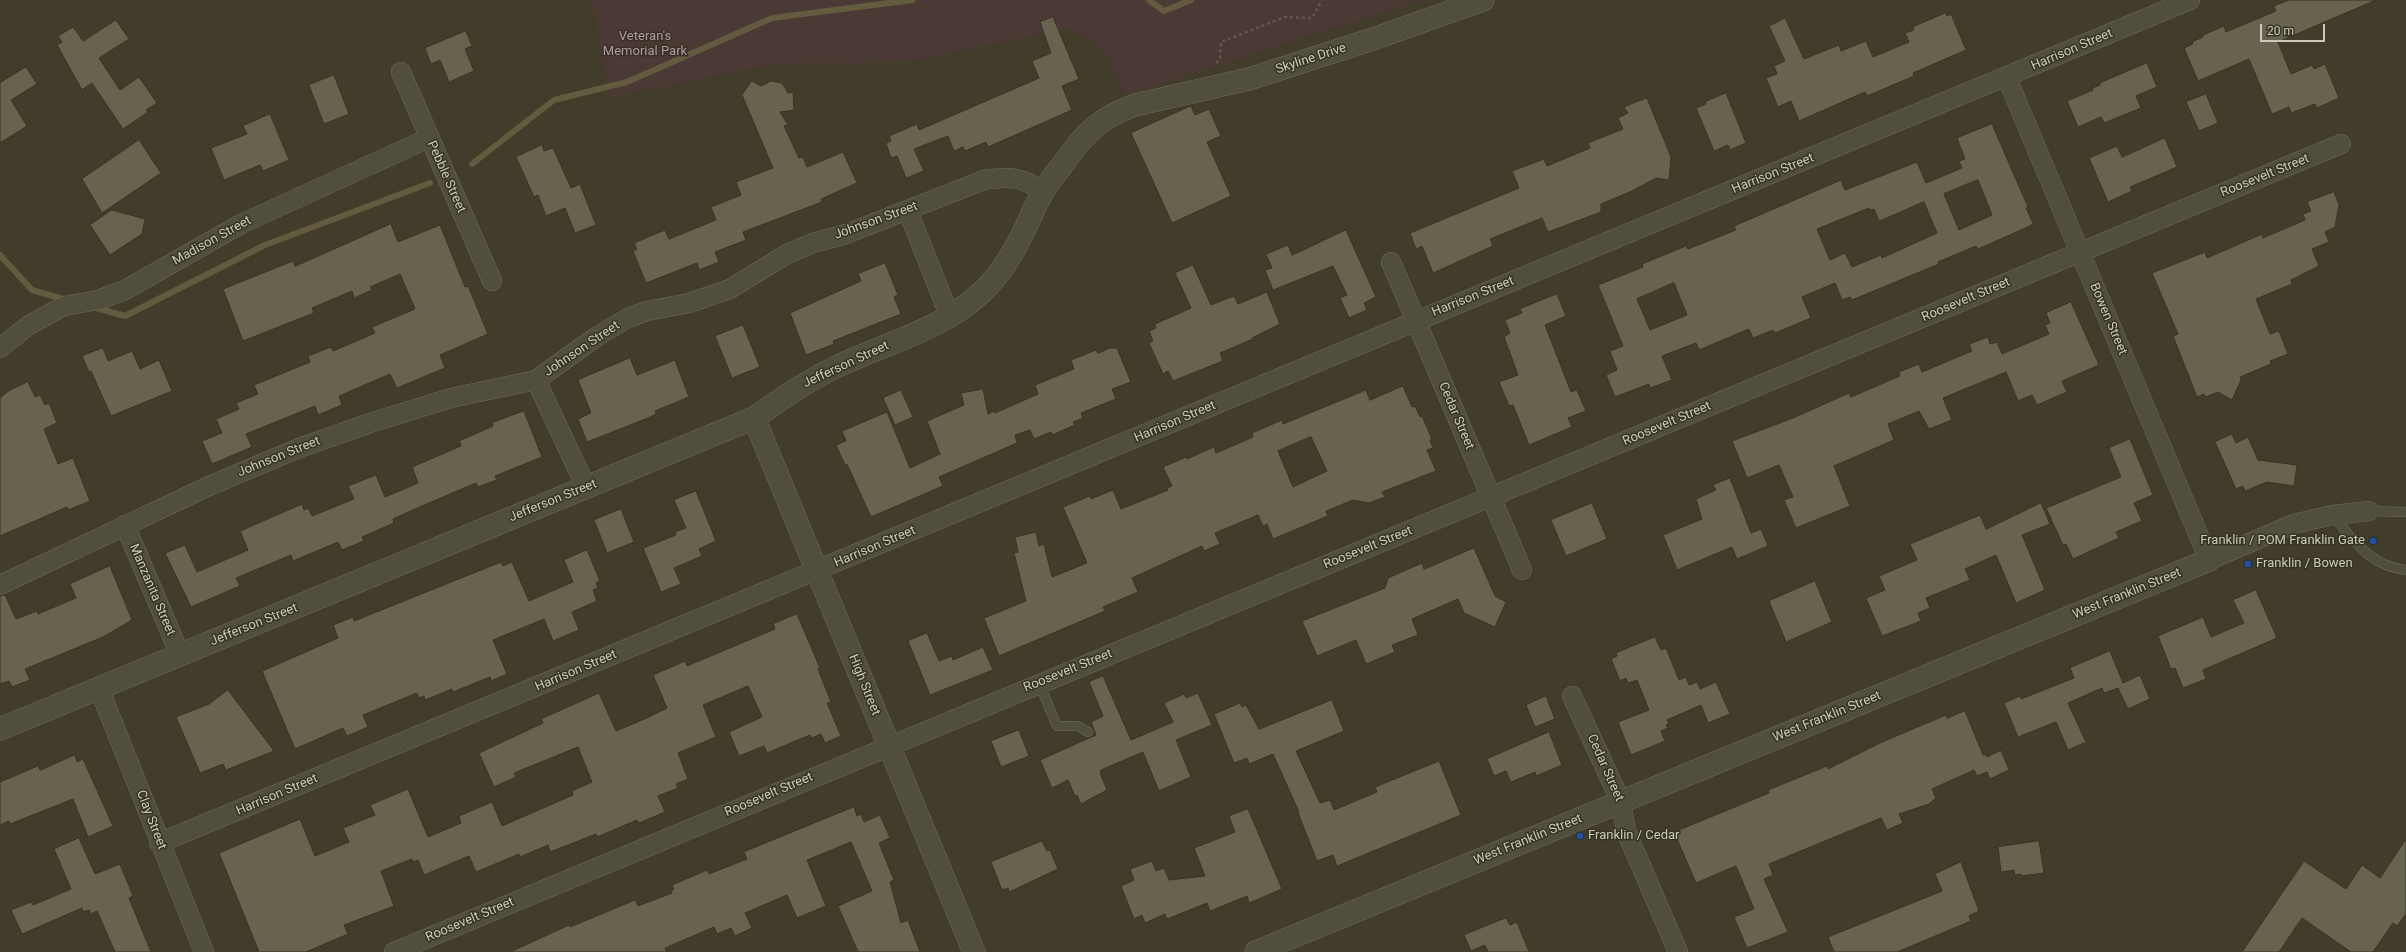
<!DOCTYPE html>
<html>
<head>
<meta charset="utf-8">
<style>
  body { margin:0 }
  #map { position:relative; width:2406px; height:952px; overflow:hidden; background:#423d2a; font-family:Roboto,sans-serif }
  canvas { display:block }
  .scale { position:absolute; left:2260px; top:24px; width:65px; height:18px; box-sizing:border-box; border:2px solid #ccc9bc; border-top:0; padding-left:5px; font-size:12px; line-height:14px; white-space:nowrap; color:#ccc9bc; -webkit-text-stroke:3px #373323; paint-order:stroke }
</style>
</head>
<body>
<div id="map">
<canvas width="2406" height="952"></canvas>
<div class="scale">20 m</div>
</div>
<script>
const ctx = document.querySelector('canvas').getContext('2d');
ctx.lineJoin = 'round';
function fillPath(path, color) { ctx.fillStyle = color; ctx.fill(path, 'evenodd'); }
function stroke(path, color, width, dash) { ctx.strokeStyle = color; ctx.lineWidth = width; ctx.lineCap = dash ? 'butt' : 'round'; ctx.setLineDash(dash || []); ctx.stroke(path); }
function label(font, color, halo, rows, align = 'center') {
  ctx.font = font + ' Roboto,sans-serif'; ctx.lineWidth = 3; ctx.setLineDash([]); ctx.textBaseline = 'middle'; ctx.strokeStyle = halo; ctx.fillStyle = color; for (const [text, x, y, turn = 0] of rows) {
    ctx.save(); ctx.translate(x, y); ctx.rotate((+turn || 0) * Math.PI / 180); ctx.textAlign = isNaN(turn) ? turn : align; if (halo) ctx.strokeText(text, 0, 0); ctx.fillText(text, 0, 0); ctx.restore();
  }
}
fillPath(new Path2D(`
  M 592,0 L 1422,0 L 1126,95 L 1103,48 L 1070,28 L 908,62 L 773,64 L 609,98 Z`), '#4a3934');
stroke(new Path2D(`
  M 1149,0 L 1164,11 L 1191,0
  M 472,164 L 554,100 L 627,82 L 772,18 L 913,0
  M 0,255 L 32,290 L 67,300
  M 93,307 L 125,316 L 265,245 L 430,183`), '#635b3d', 6);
const building = new Path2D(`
  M 2290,0 L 2376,0 L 2278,42 L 2291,74 L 2312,65 L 2314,69 L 2325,64 L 2339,98 L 2317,108 L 2315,104 L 2291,113 L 2289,107 L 2272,114 L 2249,59 L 2198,81 L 2184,48 L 2193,44 L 2192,42 L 2203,37 L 2203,35 L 2224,26 L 2226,32 L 2276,11 L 2274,6 Z
  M 1946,13 L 1947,16 L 1951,14 L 1966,50 L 1913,73 L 1914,76 L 1867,96 L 1865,92 L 1799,121 L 1791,101 L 1778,107 L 1766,78 L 1777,74 L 1774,66 L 1785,61 L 1769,26 L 1785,18 L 1804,59 L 1839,45 L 1841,51 L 1866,41 L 1873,57 L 1909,42 L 1905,33 L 1914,30 L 1913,27 Z
  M 1053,17 L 1079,79 L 1062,86 L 1072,110 L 988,147 L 986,142 L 965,151 L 963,147 L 954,151 L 948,136 L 914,149 L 924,171 L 906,178 L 897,156 L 891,158 L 886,143 L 891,141 L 889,136 L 917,124 L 919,130 L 1039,78 L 1032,61 L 1051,53 L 1040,22 Z
  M 116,20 L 129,39 L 99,58 L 120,90 L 139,77 L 157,103 L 146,110 L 148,112 L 123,129 L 92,83 L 82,90 L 57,45 L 62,42 L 58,36 L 73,27 L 83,41 Z
  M 466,31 L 472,46 L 465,49 L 474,71 L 449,82 L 440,60 L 431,64 L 425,48 Z
  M 2147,63 L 2157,87 L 2136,96 L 2141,108 L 2104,123 L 2101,117 L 2078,127 L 2067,101 L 2093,90 L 2092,88 L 2100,85 L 2100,83 Z
  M 26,67 L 37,84 L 11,100 L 27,126 L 0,143 L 0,83 Z
  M 334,75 L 349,114 L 324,124 L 309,85 Z
  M 752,81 L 761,86 L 771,81 L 782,83 L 788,93 L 793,92 L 794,110 L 780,112 L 788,125 L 784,126 L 799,158 L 803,157 L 807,167 L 843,152 L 857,183 L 821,199 L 822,202 L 743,232 L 746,240 L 715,252 L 719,262 L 699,270 L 697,263 L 646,283 L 633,251 L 637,249 L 634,243 L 665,230 L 669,239 L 716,220 L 711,207 L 741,195 L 736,182 L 773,168 L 742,95 Z
  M 1726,93 L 1746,143 L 1730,150 L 1728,145 L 1714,151 L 1696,108 L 1706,104 L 1705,102 Z
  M 2206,94 L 2218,123 L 2199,131 L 2186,102 Z
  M 1647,98 L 1671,157 L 1669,180 L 1656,178 L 1632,191 L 1601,204 L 1601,212 L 1548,232 L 1542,218 L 1490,239 L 1493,246 L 1433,273 L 1422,246 L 1416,249 L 1410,233 L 1519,188 L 1512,171 L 1544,159 L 1547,166 L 1590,148 L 1588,143 L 1623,129 L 1618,118 L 1628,113 L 1624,107 Z
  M 1191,106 L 1195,115 L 1209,109 L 1221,136 L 1207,142 L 1231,196 L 1172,223 L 1131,133 Z
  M 270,114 L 289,160 L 263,171 L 260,165 L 224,180 L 211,148 L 247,134 L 243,126 Z
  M 1992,124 L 2028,207 L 2026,208 L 2033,223 L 2030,226 L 1978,249 L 1976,246 L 1938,262 L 1939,264 L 1852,300 L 1850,297 L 1842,300 L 1835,283 L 1802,297 L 1811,318 L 1775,333 L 1773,330 L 1753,338 L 1749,329 L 1699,350 L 1696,343 L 1662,356 L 1672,380 L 1650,388 L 1649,384 L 1615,397 L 1606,375 L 1617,370 L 1610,351 L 1623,346 L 1598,285 L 1643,267 L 1642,264 L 1686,246 L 1688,249 L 1736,230 L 1734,226 L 1841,180 L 1845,190 L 1917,162 L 1926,183 L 1962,168 L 1959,161 L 1965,159 L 1957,138 ZM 1978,180 L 1992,215 L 1959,230 L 1944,194 ZM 1924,202 L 1937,233 L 1882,258 L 1881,255 L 1852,267 L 1845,253 L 1830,260 L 1817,229 L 1869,208 L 1871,210 L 1874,209 L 1879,221 ZM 1674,283 L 1687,315 L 1650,330 L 1637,299 Z
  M 2165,138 L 2177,167 L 2130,187 L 2132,191 L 2108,202 L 2089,158 L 2117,146 L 2122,157 Z
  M 139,140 L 161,173 L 102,213 L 82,179 Z
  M 542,145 L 544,151 L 553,148 L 571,188 L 580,184 L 596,225 L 575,233 L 565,208 L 546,216 L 538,195 L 534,197 L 516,157 Z
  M 2334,192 L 2339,205 L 2335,227 L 2325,232 L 2329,242 L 2312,249 L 2319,266 L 2291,280 L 2292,284 L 2256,299 L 2270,334 L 2279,331 L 2288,354 L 2270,361 L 2271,364 L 2240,377 L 2241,380 L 2232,400 L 2218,392 L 2205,397 L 2204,394 L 2197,397 L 2173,336 L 2178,334 L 2152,273 L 2205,252 L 2207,258 L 2262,234 L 2263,238 L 2305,220 L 2303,214 L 2311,211 L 2307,202 Z
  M 112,210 L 145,219 L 142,234 L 110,255 L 90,225 Z
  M 391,224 L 398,242 L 440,225 L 465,287 L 468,286 L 488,334 L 440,355 L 445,368 L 397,388 L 390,374 L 339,396 L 342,405 L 318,415 L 315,406 L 246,434 L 252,447 L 212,464 L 202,441 L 222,433 L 216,419 L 239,409 L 236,403 L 258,394 L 254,385 L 310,362 L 308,356 L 331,347 L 333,351 L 375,333 L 372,327 L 415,309 L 400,274 L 370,287 L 372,290 L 354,298 L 352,291 L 312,308 L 314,313 L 243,341 L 223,289 L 293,261 L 295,266 Z
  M 1346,230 L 1376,297 L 1364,303 L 1367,310 L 1349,318 L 1340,298 L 1347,295 L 1333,266 L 1273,290 L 1265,270 L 1272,268 L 1266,254 L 1288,245 L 1292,255 Z
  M 885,263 L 898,295 L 894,297 L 901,314 L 833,341 L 834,344 L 806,355 L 790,313 L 861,281 L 858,274 Z
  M 1193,265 L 1211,305 L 1234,296 L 1238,304 L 1267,292 L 1280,324 L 1252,338 L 1253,339 L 1220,353 L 1223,361 L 1173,381 L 1168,371 L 1163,374 L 1149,343 L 1153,341 L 1149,331 L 1156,328 L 1155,324 L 1191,308 L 1175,273 Z
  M 1557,294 L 1566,316 L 1545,325 L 1571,392 L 1577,390 L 1586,411 L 1568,418 L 1572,427 L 1529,445 L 1513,405 L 1509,406 L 1499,382 L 1518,375 L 1504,337 L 1510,333 L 1505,320 L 1522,313 L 1520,309 Z
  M 2071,302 L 2099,365 L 2062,381 L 2067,392 L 2037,405 L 2032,395 L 2018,401 L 2006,372 L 1943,398 L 1952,420 L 1929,429 L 1919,411 L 1888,424 L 1894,440 L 1834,466 L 1850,506 L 1796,528 L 1784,500 L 1793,497 L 1779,465 L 1747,478 L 1732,441 L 1793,418 L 1849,393 L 1851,397 L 1900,376 L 1899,372 L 1919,364 L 1922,372 L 1972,351 L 1969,344 L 1988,337 L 1990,344 L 1997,342 L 2002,354 L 2049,334 L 2045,325 L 2050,323 L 2046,313 Z
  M 743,325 L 760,367 L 732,378 L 715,336 Z
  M 103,348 L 108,361 L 132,351 L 140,369 L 159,360 L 172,391 L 111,416 L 91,371 L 89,372 L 82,356 Z
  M 1110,348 L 1117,348 L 1131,382 L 1112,389 L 1116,399 L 1081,413 L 1083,418 L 1073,422 L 1075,425 L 1052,435 L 1051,432 L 1034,439 L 1030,430 L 1015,435 L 1017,443 L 939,477 L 943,486 L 871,517 L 847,464 L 845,465 L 836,445 L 846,441 L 842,431 L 887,412 L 910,468 L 940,454 L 927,421 L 964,405 L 961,393 L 983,389 L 988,414 L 994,411 L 995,413 L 1038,394 L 1035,385 L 1074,369 L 1071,360 L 1096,350 L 1098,353 Z
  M 630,358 L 637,375 L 675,360 L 689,397 L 655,411 L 656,414 L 648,418 L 587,442 L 578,419 L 591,413 L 578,380 Z
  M 28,382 L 35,397 L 40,395 L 45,405 L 49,403 L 57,423 L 44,429 L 58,464 L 73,458 L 90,501 L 68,510 L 67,507 L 0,536 L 0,398 L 10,390 Z
  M 1403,386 L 1412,407 L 1415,406 L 1420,417 L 1422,416 L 1432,439 L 1430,440 L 1433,448 L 1427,450 L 1436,471 L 1382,492 L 1385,497 L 1369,503 L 1353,500 L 1326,511 L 1328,516 L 1273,539 L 1267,524 L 1263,526 L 1258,515 L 1215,533 L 1220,544 L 1204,551 L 1202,546 L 1132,578 L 1138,592 L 1103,607 L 1105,611 L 999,656 L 984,618 L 1026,601 L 1014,553 L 1018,552 L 1015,537 L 1036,532 L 1039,546 L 1044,544 L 1052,577 L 1087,563 L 1063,507 L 1090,496 L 1091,499 L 1113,490 L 1121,509 L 1168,490 L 1167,488 L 1172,486 L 1163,467 L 1186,457 L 1187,459 L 1214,447 L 1216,453 L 1253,437 L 1252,433 L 1282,420 L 1283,424 L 1366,390 L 1370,400 ZM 1311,437 L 1327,471 L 1293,487 L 1278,451 Z
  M 901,390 L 913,417 L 895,425 L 883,398 Z
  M 524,411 L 542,457 L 495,476 L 497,480 L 478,487 L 476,483 L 415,509 L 393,519 L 394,523 L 362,537 L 364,541 L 342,550 L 338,542 L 293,561 L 291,555 L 236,578 L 240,586 L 191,607 L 165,553 L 185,545 L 197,572 L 248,550 L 240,531 L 302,504 L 304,510 L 308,508 L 312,516 L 354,499 L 348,486 L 376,475 L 385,497 L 418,483 L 412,467 L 461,446 L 459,441 L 493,426 L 492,423 Z
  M 2232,434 L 2236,443 L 2248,437 L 2258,460 L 2297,465 L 2294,486 L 2267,482 L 2245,491 L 2243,486 L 2236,489 L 2215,442 Z
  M 2130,439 L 2153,495 L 2134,503 L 2142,521 L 2116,532 L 2119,538 L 2073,559 L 2066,544 L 2063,545 L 2046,508 L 2121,477 L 2109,448 Z
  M 1730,478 L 1751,533 L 1761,529 L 1768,546 L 1737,559 L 1732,547 L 1677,570 L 1663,535 L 1702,519 L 1696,499 L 1716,490 L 1713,485 Z
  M 696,491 L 716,541 L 699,549 L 702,556 L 674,568 L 681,584 L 661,592 L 643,548 L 676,535 L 675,532 L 686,528 L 674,500 Z
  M 1592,503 L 1607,539 L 1566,556 L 1551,520 Z
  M 2041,503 L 2050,524 L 2022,535 L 2045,590 L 2016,603 L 1996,555 L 1965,569 L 1970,580 L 1926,598 L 1930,608 L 1918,613 L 1921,621 L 1882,636 L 1866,598 L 1885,590 L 1879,576 L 1917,560 L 1910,544 L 1980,515 L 1986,529 Z
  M 621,509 L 634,542 L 607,553 L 594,520 Z
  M 1474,548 L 1495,596 L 1506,602 L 1495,627 L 1464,613 L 1458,599 L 1412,619 L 1418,635 L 1392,645 L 1395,652 L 1366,664 L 1356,640 L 1317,656 L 1302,621 L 1385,588 L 1388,578 L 1422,563 L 1424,569 Z
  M 587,550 L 600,581 L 596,583 L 598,588 L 593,590 L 597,601 L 572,612 L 579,630 L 553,641 L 544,619 L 493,640 L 507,674 L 491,681 L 490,677 L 453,692 L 452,689 L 425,700 L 424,696 L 419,698 L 417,693 L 363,715 L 368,727 L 347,736 L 343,728 L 295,749 L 262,671 L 338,638 L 333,625 L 353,617 L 354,621 L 501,562 L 503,566 L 512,562 L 529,601 L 573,582 L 564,560 Z
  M 110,566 L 132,620 L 103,637 L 25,669 L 30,680 L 12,687 L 9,681 L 0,684 L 0,596 L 5,595 L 16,619 L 37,611 L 38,614 L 76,598 L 70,584 Z
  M 1815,581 L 1832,622 L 1786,642 L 1769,601 Z
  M 2256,590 L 2277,638 L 2203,670 L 2206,679 L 2183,688 L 2175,668 L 2171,669 L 2158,636 L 2203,617 L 2211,637 L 2244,623 L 2233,600 Z
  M 797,614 L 820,668 L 818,669 L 831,702 L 827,703 L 841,736 L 825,743 L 821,734 L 812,738 L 810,735 L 767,753 L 764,746 L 739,756 L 729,732 L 762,717 L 748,686 L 703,705 L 716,737 L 678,753 L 688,779 L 676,784 L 678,788 L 658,796 L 665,812 L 639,823 L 637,820 L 597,837 L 596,834 L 550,852 L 548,845 L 520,857 L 519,854 L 476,872 L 469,856 L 424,875 L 418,860 L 413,862 L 412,859 L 381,871 L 394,906 L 344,925 L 348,934 L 306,952 L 259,952 L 219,853 L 300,819 L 315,856 L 349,842 L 343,828 L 375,815 L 370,805 L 408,789 L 428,837 L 461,823 L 459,816 L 492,802 L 502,826 L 573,795 L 572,791 L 592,782 L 578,747 L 514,773 L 516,777 L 494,787 L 479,753 L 543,723 L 541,719 L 599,693 L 616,731 L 647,718 L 667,708 L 653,675 L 685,661 L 687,666 L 775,629 L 773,624 Z
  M 927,633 L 939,661 L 952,656 L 953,660 L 983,647 L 993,670 L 930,695 L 908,641 Z
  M 1655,637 L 1661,650 L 1666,648 L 1679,680 L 1686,677 L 1689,685 L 1697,682 L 1700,689 L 1716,682 L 1730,714 L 1708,723 L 1701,705 L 1667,720 L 1669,724 L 1666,725 L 1668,728 L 1661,731 L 1665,741 L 1631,755 L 1618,722 L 1649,710 L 1637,680 L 1628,683 L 1626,678 L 1620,681 L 1611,659 L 1617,656 L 1616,653 Z
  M 2110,651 L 2123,683 L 2140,675 L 2150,699 L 2128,709 L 2118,688 L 2104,693 L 2102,688 L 2068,703 L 2086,742 L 2068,750 L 2056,722 L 2018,737 L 2004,703 L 2020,696 L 2021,699 L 2074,678 L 2070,668 Z
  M 1103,676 L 1131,740 L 1173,722 L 1164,703 L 1184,694 L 1186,698 L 1198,693 L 1212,725 L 1176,740 L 1191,777 L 1159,791 L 1143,752 L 1101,770 L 1100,773 L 1107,790 L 1081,804 L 1077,795 L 1075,796 L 1068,780 L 1052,788 L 1040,760 L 1096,735 L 1091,722 L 1103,716 L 1089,682 Z
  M 228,690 L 274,751 L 226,770 L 223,764 L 200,773 L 176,717 L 209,704 Z
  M 1546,696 L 1555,719 L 1535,727 L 1526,705 Z
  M 1332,700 L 1344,731 L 1296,751 L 1320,803 L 1330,800 L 1334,810 L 1377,792 L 1375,787 L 1439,761 L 1461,815 L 1337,866 L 1333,855 L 1317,861 L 1298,813 L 1299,812 L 1273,754 L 1249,764 L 1247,758 L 1234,763 L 1214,714 L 1240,703 L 1242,707 L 1246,705 L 1259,729 Z
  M 1965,711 L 1983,755 L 1986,754 L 1987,757 L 2001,750 L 2009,770 L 1990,779 L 1987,772 L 1977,776 L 1974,770 L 1932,789 L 1936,798 L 1929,804 L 1899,814 L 1903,823 L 1887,830 L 1881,818 L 1769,864 L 1773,875 L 1764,879 L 1788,932 L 1747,948 L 1734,917 L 1754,909 L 1736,866 L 1696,883 L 1674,832 L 1769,793 L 1768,790 L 1827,766 L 1828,769 L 1882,742 L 1946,715 L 1947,718 Z
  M 1019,730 L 1029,756 L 1001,767 L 991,741 Z
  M 1549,732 L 1562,765 L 1536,776 L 1535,772 L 1511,782 L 1506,771 L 1494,776 L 1487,759 Z
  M 75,755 L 77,762 L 83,759 L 113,826 L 88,837 L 73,799 L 10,824 L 9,821 L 0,825 L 0,782 L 38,766 L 40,770 Z
  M 854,807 L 857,816 L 861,814 L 864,822 L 880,815 L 890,838 L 879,843 L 894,880 L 890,882 L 901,923 L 908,920 L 920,952 L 858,952 L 838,906 L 872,891 L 851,842 L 807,860 L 826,906 L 797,918 L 787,895 L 745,913 L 752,928 L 735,936 L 731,928 L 717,934 L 714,927 L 665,948 L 667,952 L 510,952 L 569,925 L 570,927 L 635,900 L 638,906 L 672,893 L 671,891 L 674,889 L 672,885 L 707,870 L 709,874 L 747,859 L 744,852 Z
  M 1248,809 L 1282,889 L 1249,903 L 1247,896 L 1210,911 L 1207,903 L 1167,919 L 1165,914 L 1145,923 L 1142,915 L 1134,919 L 1121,886 L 1134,880 L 1130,869 L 1152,861 L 1156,871 L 1164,868 L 1169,880 L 1205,876 L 1194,848 L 1235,832 L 1229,816 Z
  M 79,838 L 95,874 L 120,864 L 133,896 L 129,898 L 151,952 L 115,952 L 97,911 L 90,914 L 89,910 L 83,912 L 82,908 L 22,934 L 11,910 L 31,902 L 33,905 L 71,889 L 54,849 Z
  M 2406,839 L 2406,914 L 2397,926 L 2393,923 L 2373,952 L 2351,952 L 2302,918 L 2279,952 L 2242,952 L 2304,861 L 2346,889 L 2362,865 L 2380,878 Z
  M 1042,841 L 1047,851 L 1050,850 L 1058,869 L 1009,892 L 1008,888 L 1002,890 L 991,862 Z
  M 2039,841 L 2044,873 L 2022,876 L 2021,874 L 2015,875 L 2014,870 L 2001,872 L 1998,847 Z
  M 1961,862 L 1979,911 L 1969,916 L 1971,921 L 1897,952 L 1834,952 L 1828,937 L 1942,891 L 1935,874 Z
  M 1506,918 L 1510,925 L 1517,922 L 1529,952 L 1488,952 L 1485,945 L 1471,951 L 1464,935 Z`);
fillPath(building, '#67634f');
stroke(building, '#393525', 1);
const service = new Path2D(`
  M 2369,511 L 2406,512
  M 2332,515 C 2354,541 2370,566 2406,570
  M 1039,683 L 1057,726 L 1078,726 L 1088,732`);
const minor = new Path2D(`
  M 401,72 L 492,281
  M 2007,78 L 2209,560 L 2294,524 L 2332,515 L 2369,511
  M 908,211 L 950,317
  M 1391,262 L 1522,570
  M 0,348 L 29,325 L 64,306 L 98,300 L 125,290 L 241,224 L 429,138
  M 536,380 L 586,487
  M 125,525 L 180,655
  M 0,585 L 209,486 L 299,448 L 370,423 L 451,398 L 536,380 L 596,337 L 628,318 L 647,311 L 689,303 L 730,289 L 787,254 L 813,243 L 846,234 L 984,180 C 1011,176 1021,177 1043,191
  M 99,688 L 204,952
  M 1572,696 L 1621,802 L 1626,831 L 1678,952
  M 159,843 L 2190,0
  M 394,952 L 2341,144`);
const tertiary = new Path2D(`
  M 754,418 L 974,952
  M 0,729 L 754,418 C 781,399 807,381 836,367 C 886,343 940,331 981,293 C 1013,263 1023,230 1042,193 C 1047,184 1054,176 1060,168 C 1083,136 1096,119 1135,105 L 1249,79 L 1373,39 L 1483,0
  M 1256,952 L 2209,560`);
stroke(service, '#6f6c5d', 10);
stroke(minor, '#6f6c5d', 20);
stroke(tertiary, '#6f6c5d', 23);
stroke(new Path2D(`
  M 1216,63 L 1220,58 L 1221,42 L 1285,17 L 1312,18 L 1322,0`), '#64564f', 2.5, [3, 3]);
stroke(service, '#524e3e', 9);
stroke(minor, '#524e3e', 19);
stroke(tertiary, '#524e3e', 22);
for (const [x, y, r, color] of [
  [2373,541,4,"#1a4fb4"],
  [2248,564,4,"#1a4fb4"],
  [1580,836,4,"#1a4fb4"]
]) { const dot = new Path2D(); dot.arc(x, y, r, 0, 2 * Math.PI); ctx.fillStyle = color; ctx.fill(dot); stroke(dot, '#373323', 1.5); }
label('13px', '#b398a7', '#373323', [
  ["Veteran's",645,37],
  ["Memorial Park",645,52]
]);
label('13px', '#ccc9bc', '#373323', [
  ["Harrison Street",2072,50,-23],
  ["Skyline Drive",1311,59,-18],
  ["Harrison Street",1773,174,-22],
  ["Roosevelt Street",2265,176,-22],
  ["Pebble Street",446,177,66],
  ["Johnson Street",876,221,-20],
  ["Madison Street",212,241,-29],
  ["Harrison Street",1473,297,-22],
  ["Roosevelt Street",1966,300,-23],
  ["Bowen Street",2108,319,67],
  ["Johnson Street",582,349,-34],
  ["Jefferson Street",846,365,-25],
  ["Cedar Street",1456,416,67],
  ["Harrison Street",1175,422,-23],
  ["Roosevelt Street",1667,424,-23],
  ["Johnson Street",279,457,-22],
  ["Jefferson Street",553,501,-22],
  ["Harrison Street",875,547,-23],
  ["Roosevelt Street",1368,548,-22],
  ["Manzanita Street",152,590,67],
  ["West Franklin Street",2127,594,-22],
  ["Jefferson Street",254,625,-22],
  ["Harrison Street",576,671,-23],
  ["Roosevelt Street",1068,671,-22],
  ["High Street",864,685,68],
  ["West Franklin Street",1827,717,-22],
  ["Cedar Street",1605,768,66],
  ["Harrison Street",277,795,-23],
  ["Roosevelt Street",769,795,-23],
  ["Clay Street",151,820,69],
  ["West Franklin Street",1528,840,-22],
  ["Roosevelt Street",470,920,-23]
]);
label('13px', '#ccc9bc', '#373323', [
  ["Franklin / POM Franklin Gate",2365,541,"right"],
  ["Franklin / Bowen",2256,564],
  ["Franklin / Cedar",1588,836]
], 'left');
</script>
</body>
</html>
